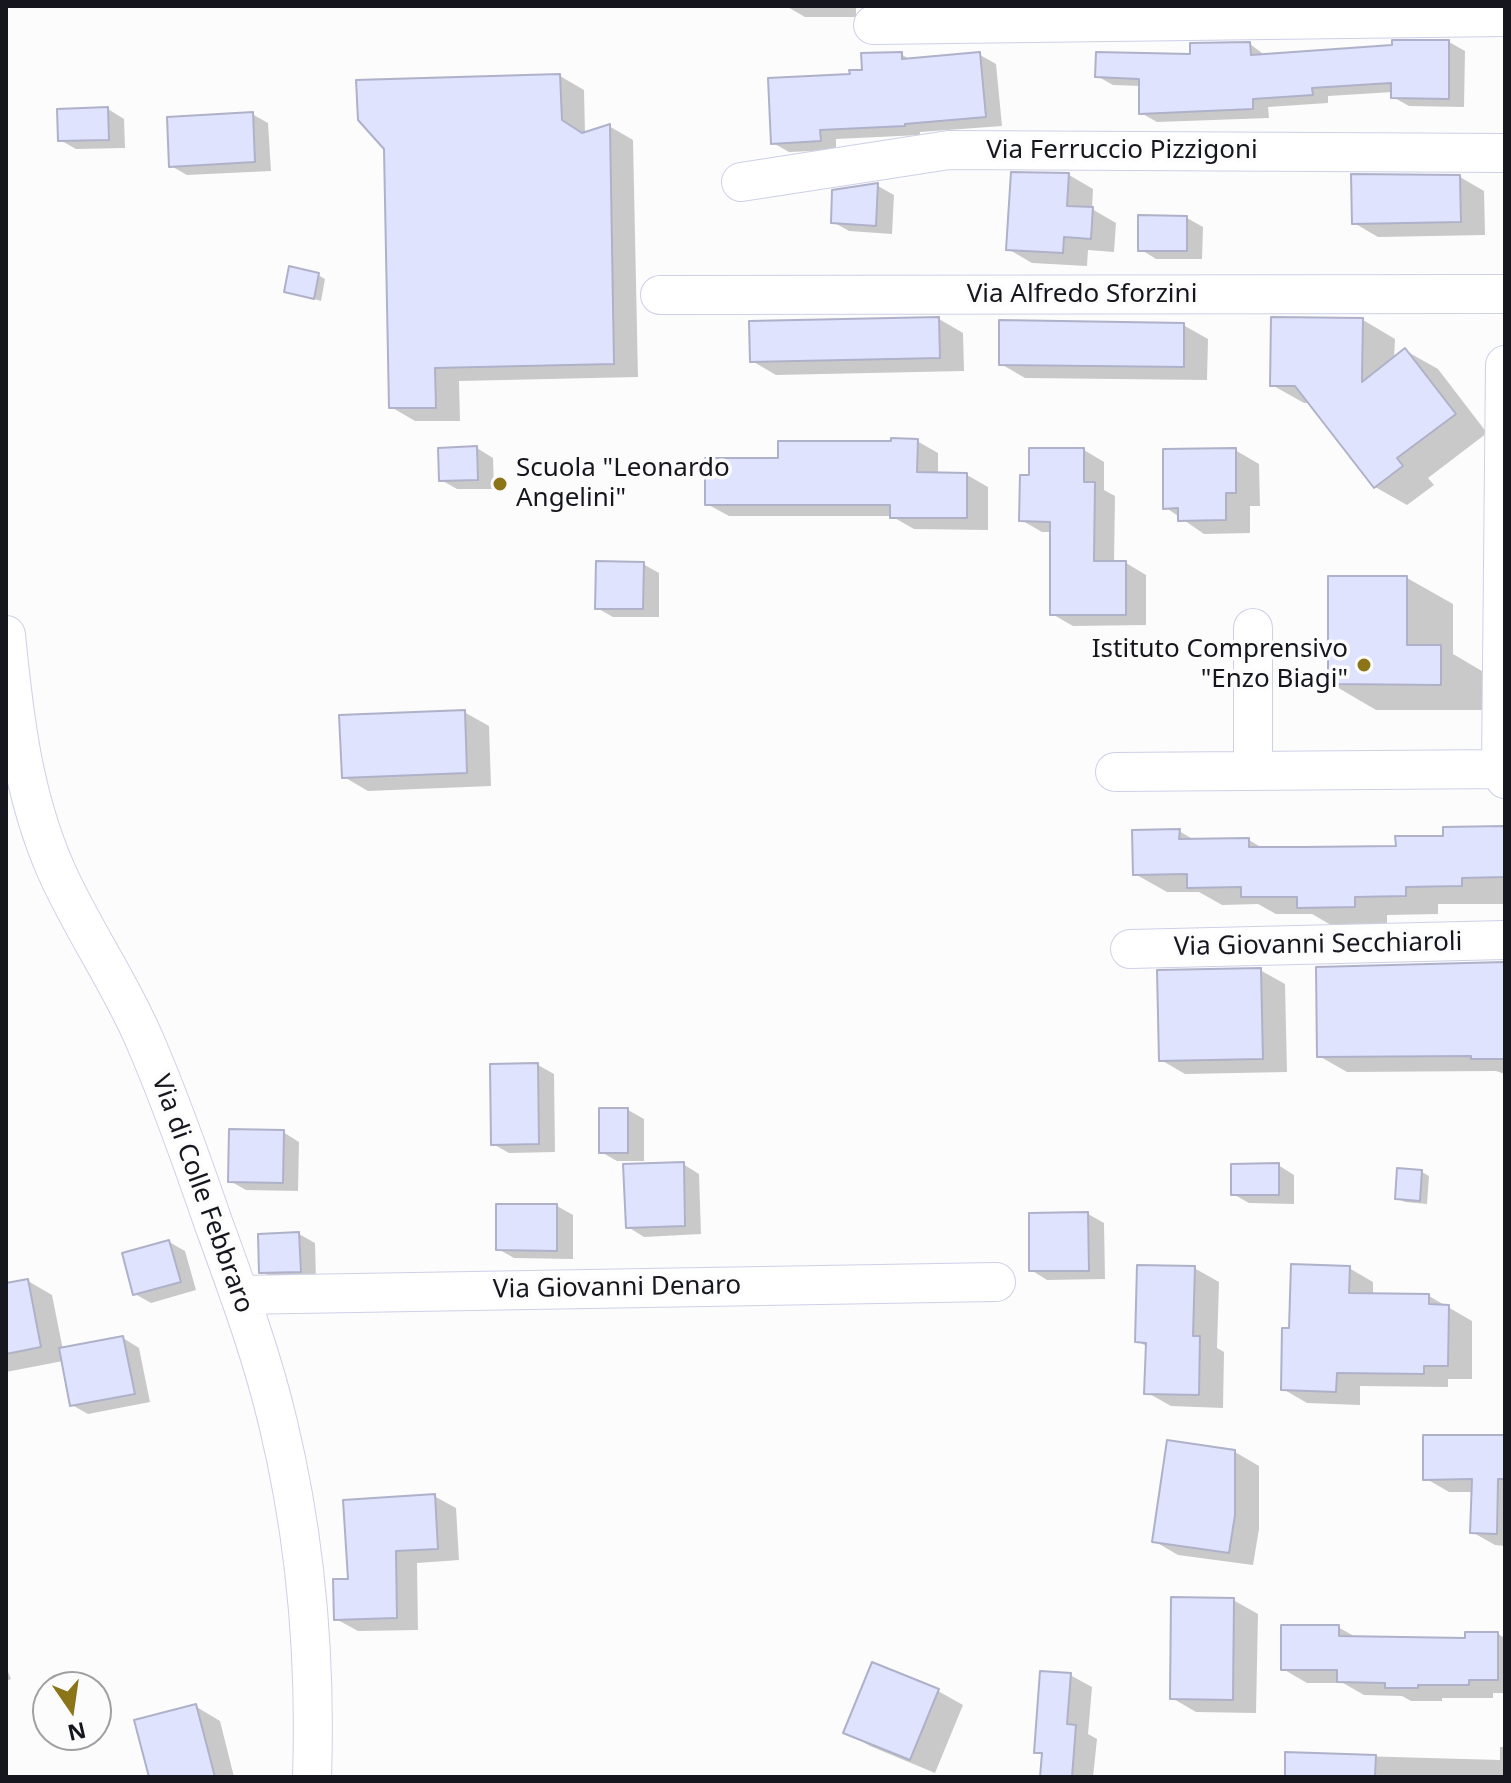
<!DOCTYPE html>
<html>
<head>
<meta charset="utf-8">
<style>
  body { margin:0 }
  #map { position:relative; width:1511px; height:1783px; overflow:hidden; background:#fcfcfc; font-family:"Noto Sans",sans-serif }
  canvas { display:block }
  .frame { position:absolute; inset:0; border:8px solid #15161e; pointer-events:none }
  .north { position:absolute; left:32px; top:1671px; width:80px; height:80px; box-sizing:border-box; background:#fcfcfc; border:2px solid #a0a0a3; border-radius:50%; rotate:167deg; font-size:22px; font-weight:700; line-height:32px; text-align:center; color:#15161e }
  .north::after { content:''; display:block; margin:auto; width:28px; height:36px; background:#8b7518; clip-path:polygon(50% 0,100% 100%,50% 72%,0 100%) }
</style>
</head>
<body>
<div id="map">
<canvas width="1511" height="1783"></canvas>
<div class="frame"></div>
<div class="north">N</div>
</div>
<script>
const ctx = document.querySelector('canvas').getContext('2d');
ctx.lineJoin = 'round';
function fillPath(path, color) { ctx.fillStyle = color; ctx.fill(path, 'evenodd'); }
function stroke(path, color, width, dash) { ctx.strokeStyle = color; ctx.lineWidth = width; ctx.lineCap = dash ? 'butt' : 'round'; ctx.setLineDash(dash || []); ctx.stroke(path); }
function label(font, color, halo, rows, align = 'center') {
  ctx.font = font + ' "Noto Sans",sans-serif'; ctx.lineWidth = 7; ctx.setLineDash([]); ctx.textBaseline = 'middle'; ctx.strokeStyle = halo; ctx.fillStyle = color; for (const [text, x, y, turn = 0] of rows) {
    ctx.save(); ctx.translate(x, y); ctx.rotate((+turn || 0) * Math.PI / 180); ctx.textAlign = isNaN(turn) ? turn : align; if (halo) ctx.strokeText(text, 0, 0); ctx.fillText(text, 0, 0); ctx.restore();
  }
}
fillPath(new Path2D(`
  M 786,6 L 856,6 L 856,17 L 805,17 Z
  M 1449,42 L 1465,51 L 1464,107 L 1409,106 L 1393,97 L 1393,92 L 1328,96 L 1328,103 L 1268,107 L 1269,118 L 1157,122 L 1141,113 L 1141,86 L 1113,85 L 1097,76 L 1250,44 L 1266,56 Z
  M 901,54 L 912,61 L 980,55 L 996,64 L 1002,126 L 920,132 L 920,135 L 836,139 L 836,150 L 789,152 L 773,143 L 852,76 Z
  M 560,76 L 584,90 L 585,134 L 609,126 L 633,140 L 638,377 L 459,381 L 460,421 L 415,421 L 391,407 L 386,148 Z
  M 108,109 L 124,119 L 125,148 L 76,149 L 60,140 Z
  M 252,114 L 268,123 L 271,171 L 187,175 L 171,166 Z
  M 1012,174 L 1069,175 L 1093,189 L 1092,209 L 1116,223 L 1114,252 L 1088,250 L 1087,266 L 1032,263 L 1008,249 Z
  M 1460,177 L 1484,191 L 1485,235 L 1378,237 L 1354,223 Z
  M 878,186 L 894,195 L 892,234 L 849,231 L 833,222 L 834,192 Z
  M 1187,218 L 1203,227 L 1202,259 L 1156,259 L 1140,249 Z
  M 318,275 L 325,279 L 321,301 L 286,291 Z
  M 939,319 L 963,333 L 964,371 L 776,375 L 752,361 Z
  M 1363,320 L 1395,339 L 1394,359 L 1406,351 L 1438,369 L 1487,433 L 1428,478 L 1434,485 L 1407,505 L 1375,487 L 1311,403 L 1304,403 L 1272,385 Z
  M 1183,325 L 1208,339 L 1207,380 L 1025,378 L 1001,364 Z
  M 917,441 L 938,453 L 938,474 L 967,475 L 988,487 L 988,530 L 914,529 L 891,516 L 729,516 L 707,504 L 780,460 Z
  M 477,448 L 493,458 L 494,489 L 457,489 L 441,480 Z
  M 1084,450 L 1104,462 L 1104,490 L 1115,496 L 1114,563 L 1126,563 L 1146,575 L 1146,625 L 1073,626 L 1052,614 L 1052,532 L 1042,532 L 1021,520 Z
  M 1235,450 L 1259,464 L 1260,506 L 1250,506 L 1250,533 L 1204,534 L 1165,507 Z
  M 643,564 L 659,573 L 659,617 L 613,617 L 597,608 Z
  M 1407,578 L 1453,604 L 1453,654 L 1487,674 L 1487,710 L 1376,710 L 1330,683 Z
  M 464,712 L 489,726 L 491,786 L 368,791 L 344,777 Z
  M 1505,828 L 1505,904 L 1438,904 L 1438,914 L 1387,915 L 1387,924 L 1331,925 L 1312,914 L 1276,914 L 1258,904 L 1222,905 L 1199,892 L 1167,892 L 1135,874 L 1179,831 L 1196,841 L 1249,840 L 1264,849 L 1398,848 Z
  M 1505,964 L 1505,1074 L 1496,1071 L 1347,1072 L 1319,1056 Z
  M 1260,970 L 1285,984 L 1287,1072 L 1185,1074 L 1161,1060 Z
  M 538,1065 L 554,1074 L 555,1152 L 509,1153 L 493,1144 Z
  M 628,1110 L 644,1119 L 644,1161 L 617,1161 L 601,1152 Z
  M 283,1132 L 299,1142 L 298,1191 L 246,1190 L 230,1181 Z
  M 683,1164 L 699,1174 L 701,1234 L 644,1237 L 628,1227 Z
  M 1278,1165 L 1294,1175 L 1294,1204 L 1249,1203 L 1233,1194 Z
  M 1422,1172 L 1429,1176 L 1427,1204 L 1405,1202 L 1397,1198 Z
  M 557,1206 L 573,1215 L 573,1259 L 514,1258 L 498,1249 Z
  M 1088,1214 L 1104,1223 L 1105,1279 L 1047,1280 L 1031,1270 Z
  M 299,1234 L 315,1243 L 316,1280 L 277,1281 L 261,1271 Z
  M 169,1242 L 185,1251 L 196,1290 L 151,1303 L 135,1294 Z
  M 1194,1268 L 1219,1282 L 1217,1348 L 1224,1352 L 1223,1408 L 1171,1406 L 1146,1392 L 1148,1347 L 1137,1341 Z
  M 1349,1268 L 1373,1282 L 1373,1295 L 1429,1296 L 1472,1321 L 1472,1379 L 1448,1379 L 1448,1387 L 1360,1386 L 1360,1405 L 1307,1403 L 1283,1389 Z
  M 28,1281 L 52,1295 L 63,1350 L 123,1338 L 139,1348 L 150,1402 L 88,1414 L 72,1405 L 63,1361 L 6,1372 L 6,1285 Z
  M 1505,1436 L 1505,1546 L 1495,1545 L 1472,1532 L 1474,1492 L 1449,1492 L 1425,1478 Z
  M 1235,1452 L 1259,1466 L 1259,1529 L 1253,1565 L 1178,1555 L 1154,1541 Z
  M 434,1496 L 456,1508 L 459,1560 L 417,1563 L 418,1630 L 358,1631 L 336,1619 L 350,1581 Z
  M 1233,1600 L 1258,1614 L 1256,1713 L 1196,1712 L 1172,1698 Z
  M 1338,1627 L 1359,1639 L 1467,1640 L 1498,1634 L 1505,1638 L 1505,1693 L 1493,1693 L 1493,1698 L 1442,1698 L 1442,1701 L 1411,1701 L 1402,1696 L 1364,1695 L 1343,1683 L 1307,1683 L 1283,1669 Z
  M 873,1664 L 938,1691 L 963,1705 L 935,1773 L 870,1746 L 846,1732 Z
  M 6,1667 L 11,1679 L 6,1681 Z
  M 1070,1675 L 1092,1687 L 1088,1734 L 1097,1739 L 1093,1777 L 1042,1777 L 1044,1756 L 1036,1752 Z
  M 195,1706 L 220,1721 L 234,1777 L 151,1777 Z
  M 1500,1747 L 1505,1747 L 1505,1777 L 1287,1777 L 1287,1754 L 1500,1760 Z`), '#0003');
const building = new Path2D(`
  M 1392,40 L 1449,40 L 1449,99 L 1391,98 L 1391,83 L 1312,88 L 1313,95 L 1253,99 L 1253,109 L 1139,114 L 1139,79 L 1095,77 L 1096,52 L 1190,54 L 1190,43 L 1250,42 L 1251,55 L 1392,45 Z
  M 902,52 L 902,59 L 980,52 L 986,117 L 905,124 L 905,126 L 820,130 L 821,141 L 771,144 L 768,78 L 850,74 L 849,70 L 862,70 L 861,53 Z
  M 560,74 L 562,120 L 582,133 L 610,124 L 614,364 L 435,368 L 436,408 L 389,408 L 384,149 L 358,120 L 356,80 Z
  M 108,107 L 109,140 L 58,141 L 57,109 Z
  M 253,112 L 255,162 L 169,167 L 167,117 Z
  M 1011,172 L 1069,173 L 1067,206 L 1093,207 L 1091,239 L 1064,237 L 1063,253 L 1006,250 Z
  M 1351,174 L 1460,175 L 1461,222 L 1352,224 Z
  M 878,183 L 876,226 L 831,223 L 832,190 Z
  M 1138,215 L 1187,216 L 1187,251 L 1138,251 Z
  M 289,266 L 319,273 L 314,299 L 284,292 Z
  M 939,317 L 940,358 L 750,362 L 749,321 Z
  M 1271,317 L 1363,318 L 1362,382 L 1405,348 L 1456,414 L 1397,458 L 1403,466 L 1374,488 L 1295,386 L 1270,386 Z
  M 999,320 L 1184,323 L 1184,367 L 999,365 Z
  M 891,438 L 918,439 L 917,472 L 967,473 L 967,518 L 890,518 L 890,505 L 705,505 L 705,458 L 778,458 L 778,441 L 891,441 Z
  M 477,446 L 478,480 L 439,481 L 438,448 Z
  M 1029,448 L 1084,448 L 1084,482 L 1095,482 L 1094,561 L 1126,561 L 1126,615 L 1050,615 L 1050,522 L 1019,521 L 1020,475 L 1029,475 Z
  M 1236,448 L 1236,493 L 1226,493 L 1226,520 L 1178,521 L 1178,508 L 1163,509 L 1163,449 Z
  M 596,561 L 644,562 L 643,609 L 595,609 Z
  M 1328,576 L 1407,576 L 1407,645 L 1441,645 L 1441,685 L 1328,684 Z
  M 465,710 L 467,773 L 342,778 L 339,715 Z
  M 1505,826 L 1505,877 L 1462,878 L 1462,886 L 1406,887 L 1406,896 L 1355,897 L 1355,907 L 1297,908 L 1297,897 L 1241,897 L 1241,887 L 1187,888 L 1187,874 L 1133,875 L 1132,830 L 1180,829 L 1179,839 L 1249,838 L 1249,847 L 1303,847 L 1396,846 L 1395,836 L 1443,836 L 1443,827 Z
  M 1505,962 L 1505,1059 L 1471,1059 L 1471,1056 L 1317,1057 L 1316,967 Z
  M 1261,968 L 1263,1059 L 1159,1061 L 1157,970 Z
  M 538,1063 L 539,1144 L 491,1145 L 490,1064 Z
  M 599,1108 L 628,1108 L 628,1153 L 599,1153 Z
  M 229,1129 L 284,1130 L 283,1183 L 228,1182 Z
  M 684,1162 L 685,1226 L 626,1228 L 623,1164 Z
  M 1279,1163 L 1279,1195 L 1231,1195 L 1231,1164 Z
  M 1397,1168 L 1422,1170 L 1420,1201 L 1395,1199 Z
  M 496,1204 L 557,1204 L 557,1251 L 496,1250 Z
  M 1088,1212 L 1089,1271 L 1029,1271 L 1029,1213 Z
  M 299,1232 L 301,1272 L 259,1273 L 258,1234 Z
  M 169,1240 L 181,1282 L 133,1295 L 122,1253 Z
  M 1291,1264 L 1350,1266 L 1349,1293 L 1429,1294 L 1429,1304 L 1449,1305 L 1448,1366 L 1424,1366 L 1424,1374 L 1337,1373 L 1336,1392 L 1281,1390 L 1282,1328 L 1289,1328 Z
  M 1137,1265 L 1195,1266 L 1193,1336 L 1200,1336 L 1199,1395 L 1144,1394 L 1146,1343 L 1135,1342 Z
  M 28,1279 L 41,1347 L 6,1354 L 6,1283 Z
  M 123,1336 L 135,1394 L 70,1406 L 59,1348 Z
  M 1423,1435 L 1505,1435 L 1505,1479 L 1498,1479 L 1497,1534 L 1470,1533 L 1472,1479 L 1423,1480 Z
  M 1167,1440 L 1235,1450 L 1235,1515 L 1229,1553 L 1152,1542 Z
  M 435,1494 L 438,1549 L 396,1551 L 397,1618 L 334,1620 L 333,1579 L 348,1579 L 343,1500 Z
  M 1171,1597 L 1234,1598 L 1233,1700 L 1170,1699 Z
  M 1281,1625 L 1339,1625 L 1339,1636 L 1465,1638 L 1465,1632 L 1498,1632 L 1498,1680 L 1469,1680 L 1469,1685 L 1418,1685 L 1418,1688 L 1385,1688 L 1385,1683 L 1337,1682 L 1337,1670 L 1281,1670 Z
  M 872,1662 L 939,1689 L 910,1760 L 843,1733 Z
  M 1040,1671 L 1071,1673 L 1067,1724 L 1076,1725 L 1072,1777 L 1040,1777 L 1042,1753 L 1034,1753 Z
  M 196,1704 L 215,1777 L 149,1777 L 134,1720 Z
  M 1285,1752 L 1376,1755 L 1375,1777 L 1285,1777 Z`);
fillPath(building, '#e0e3fe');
stroke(building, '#aeb1c8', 2);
const minor = new Path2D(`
  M 873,25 L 1505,17
  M 741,182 L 949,150 L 1505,153
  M 660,295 L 1505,294
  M 1505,365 L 1501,766 L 1505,779
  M 1253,628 L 1253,771
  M 6,635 C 14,716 23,795 56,870 C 82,929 120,982 145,1041 C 171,1101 192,1161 213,1222 C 237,1288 262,1355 278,1423 C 306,1539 316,1658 312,1777
  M 1115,772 L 1502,769
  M 1130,949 L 1505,940
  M 239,1295 L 996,1282`);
stroke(minor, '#cdd0e8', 40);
stroke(minor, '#fff', 38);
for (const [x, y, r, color] of [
  [500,484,8,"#8b7518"],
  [1364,665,8,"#8b7518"]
]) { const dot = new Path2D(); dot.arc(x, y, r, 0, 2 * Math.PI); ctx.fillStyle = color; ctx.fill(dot); stroke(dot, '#fcfcfc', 3); }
label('26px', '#15161e', '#fcfcfc', [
  ["Via Ferruccio Pizzigoni",1122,151],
  ["Via Alfredo Sforzini",1082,295],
  ["Via Giovanni Secchiaroli",1318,945,-1],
  ["Via di Colle Febbraro",202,1194,70],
  ["Via Giovanni Denaro",617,1288,-1]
]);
label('26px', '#15161e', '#fcfcfc', [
  ["Scuola \"Leonardo",516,469],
  ["Angelini\"",516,499],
  ["Istituto Comprensivo",1348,650,"right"],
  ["\"Enzo Biagi\"",1348,680,"right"]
], 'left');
</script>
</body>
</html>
